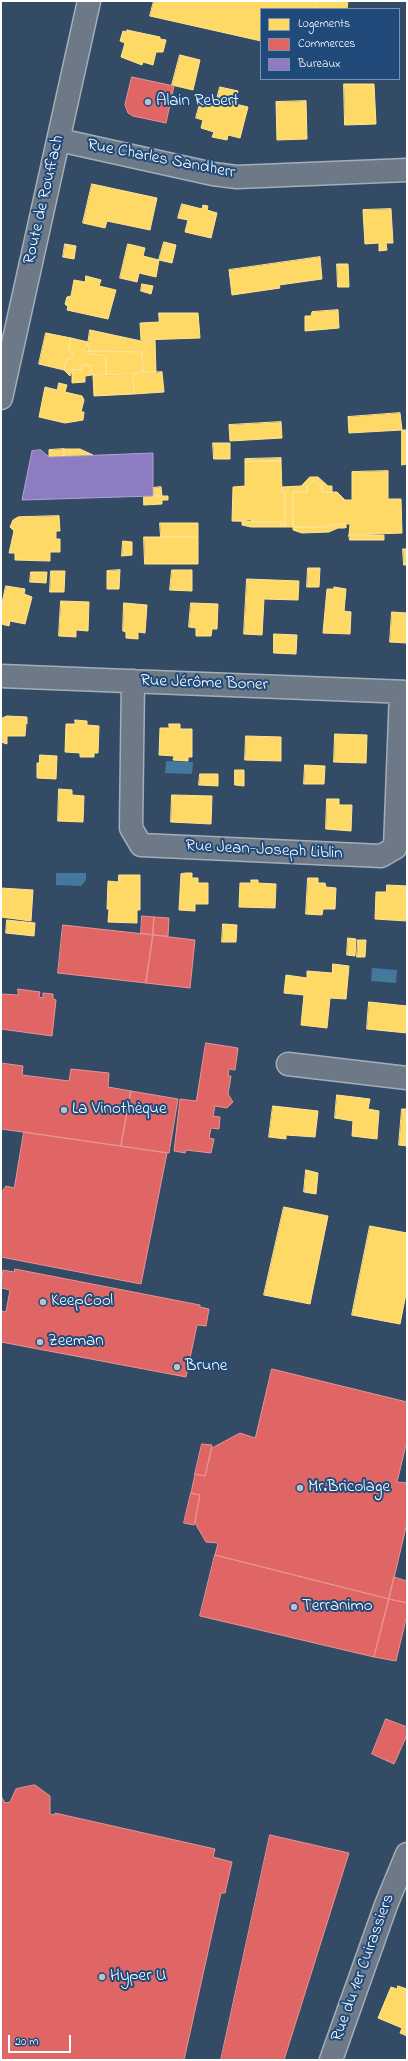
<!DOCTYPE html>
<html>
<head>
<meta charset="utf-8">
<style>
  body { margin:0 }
  #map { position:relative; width:408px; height:2061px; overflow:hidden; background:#344b65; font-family:"Indie Flower",sans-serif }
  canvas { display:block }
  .frame { position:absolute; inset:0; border:2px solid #fff; pointer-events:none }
  .legend { position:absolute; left:260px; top:8px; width:140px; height:72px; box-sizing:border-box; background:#1f4a7a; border:1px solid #7992af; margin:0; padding:5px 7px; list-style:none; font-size:12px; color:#fff }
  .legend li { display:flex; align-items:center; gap:8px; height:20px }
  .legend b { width:20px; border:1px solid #7992af }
  .scale { position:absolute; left:8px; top:2035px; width:63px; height:18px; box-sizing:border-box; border:2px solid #fff; border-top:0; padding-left:5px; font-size:12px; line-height:14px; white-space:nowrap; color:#fff; -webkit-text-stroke:3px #1f4a7a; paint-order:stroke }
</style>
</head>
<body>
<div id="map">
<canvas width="408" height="2061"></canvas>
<div class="frame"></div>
<ul class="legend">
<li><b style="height:11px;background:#ffd966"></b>Logements</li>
<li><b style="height:11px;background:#e06666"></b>Commerces</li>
<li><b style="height:11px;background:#8e7cc3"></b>Bureaux</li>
</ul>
<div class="scale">20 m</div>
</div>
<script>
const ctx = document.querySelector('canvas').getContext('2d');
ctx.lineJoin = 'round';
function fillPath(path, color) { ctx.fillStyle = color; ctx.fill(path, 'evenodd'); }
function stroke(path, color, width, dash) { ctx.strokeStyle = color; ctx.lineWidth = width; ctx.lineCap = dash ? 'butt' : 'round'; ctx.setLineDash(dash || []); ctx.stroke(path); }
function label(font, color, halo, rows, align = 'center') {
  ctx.font = font + ' "Indie Flower",sans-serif'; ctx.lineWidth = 4; ctx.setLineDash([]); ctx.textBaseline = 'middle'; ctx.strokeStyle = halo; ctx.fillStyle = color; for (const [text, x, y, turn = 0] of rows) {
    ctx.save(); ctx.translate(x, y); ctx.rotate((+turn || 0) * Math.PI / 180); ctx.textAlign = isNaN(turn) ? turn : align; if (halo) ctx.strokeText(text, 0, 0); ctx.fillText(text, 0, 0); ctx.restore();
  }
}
fillPath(new Path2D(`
  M 166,761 L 193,762 L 192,774 L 165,773 Z
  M 56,873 L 86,873 L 86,880 L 81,886 L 56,885 Z
  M 372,968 L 397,970 L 396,983 L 371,981 Z`), '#44789c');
const homes = new Path2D(`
  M 154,1 L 317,1 L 315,9 L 261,9 L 261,41 L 150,16 Z
  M 317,1 L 348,1 L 347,9 L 315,9 Z
  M 127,30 L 160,37 L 160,39 L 166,40 L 163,52 L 156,52 L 153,65 L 143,62 L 142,65 L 121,57 L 125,43 L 120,41 L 123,31 L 127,32 Z
  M 180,55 L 200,60 L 193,90 L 172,85 Z
  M 344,84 L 374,84 L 376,124 L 345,125 Z
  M 220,87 L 238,91 L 235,103 L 217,99 Z
  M 202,96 L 248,107 L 240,138 L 228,135 L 227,140 L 212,137 L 214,132 L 201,128 L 203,120 L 196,118 Z
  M 306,101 L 307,139 L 277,140 L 276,102 Z
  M 92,184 L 157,198 L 150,230 L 107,221 L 105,228 L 83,223 Z
  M 182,204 L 202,209 L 203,205 L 208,206 L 207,210 L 217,213 L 211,238 L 185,232 L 188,220 L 178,218 Z
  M 391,209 L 393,243 L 386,243 L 387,250 L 379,251 L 379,243 L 365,244 L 363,210 Z
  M 164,242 L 176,245 L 172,263 L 159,260 Z
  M 65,244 L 76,246 L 74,259 L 63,257 Z
  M 128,244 L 145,248 L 143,256 L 159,260 L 156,277 L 139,273 L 137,282 L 120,278 Z
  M 320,257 L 322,279 L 279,285 L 280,288 L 232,295 L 229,270 Z
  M 337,264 L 348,264 L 349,287 L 338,287 Z
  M 86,276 L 101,280 L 99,286 L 116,290 L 108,319 L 67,310 L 68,307 L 65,304 L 67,297 L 71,296 L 74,280 L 85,282 Z
  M 142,284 L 153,286 L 151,294 L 141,291 Z
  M 338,310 L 339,328 L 305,331 L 305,316 L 311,316 L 312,312 Z
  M 159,313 L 198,313 L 200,338 L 141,340 L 140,323 L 159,322 Z
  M 90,330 L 141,341 L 155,340 L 156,372 L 143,373 L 142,352 L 87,351 Z
  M 46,333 L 71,338 L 69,351 L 74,354 L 71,359 L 67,358 L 64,370 L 39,364 Z
  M 71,338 L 88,342 L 88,354 L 106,356 L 106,375 L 92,375 L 91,365 L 82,365 L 82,369 L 72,370 L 70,376 L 64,370 L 67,358 L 71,359 L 74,354 L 69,351 Z
  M 88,351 L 142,352 L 143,373 L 106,375 L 106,356 L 88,354 Z
  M 82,365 L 91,365 L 92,375 L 85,376 L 85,382 L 72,383 L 72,370 L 82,369 Z
  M 162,372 L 164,392 L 134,394 L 133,374 Z
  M 133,374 L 134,394 L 94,396 L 93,376 Z
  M 59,383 L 67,385 L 65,392 L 82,396 L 84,400 L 81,412 L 84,412 L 83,420 L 65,423 L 39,417 L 45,387 L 57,390 Z
  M 400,413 L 402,430 L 349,433 L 348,417 Z
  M 281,422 L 282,438 L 230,441 L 229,425 Z
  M 402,430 L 407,430 L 407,464 L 402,465 Z
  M 213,443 L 230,443 L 230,459 L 214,459 Z
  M 64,449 L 64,456 L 49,457 L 49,450 Z
  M 64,449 L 80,449 L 93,455 L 64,456 Z
  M 281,458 L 281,461 L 245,462 L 245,459 Z
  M 281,461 L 282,493 L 285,492 L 285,527 L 282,527 L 282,522 L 232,521 L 233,487 L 245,486 L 245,462 Z
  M 388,471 L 388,499 L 401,499 L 402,533 L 349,535 L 350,524 L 346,524 L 346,528 L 345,524 L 328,525 L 328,527 L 293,527 L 293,492 L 307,492 L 307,486 L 314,481 L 322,486 L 322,492 L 337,492 L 345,500 L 352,500 L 352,472 Z
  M 310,477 L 318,477 L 328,486 L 332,486 L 332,492 L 322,492 L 322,486 L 314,481 L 307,486 L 307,492 L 293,492 L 293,527 L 285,527 L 285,492 L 282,493 L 282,487 L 301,486 Z
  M 161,487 L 162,496 L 153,496 L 153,488 Z
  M 144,496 L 168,496 L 168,500 L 162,500 L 162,504 L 144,505 Z
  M 59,516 L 60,531 L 56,531 L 56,539 L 60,539 L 60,552 L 50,552 L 50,561 L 15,560 L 15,553 L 9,553 L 14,531 L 10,527 L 13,520 L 18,517 Z
  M 251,520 L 251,522 L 282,522 L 282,527 L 251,527 L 242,525 L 242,521 Z
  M 160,523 L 198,523 L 198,537 L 161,537 Z
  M 345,524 L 345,528 L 338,528 L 329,532 L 302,533 L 293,530 L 293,527 L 328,527 L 328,525 Z
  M 349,535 L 384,535 L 384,540 L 350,540 Z
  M 144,537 L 198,537 L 198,564 L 145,564 Z
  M 123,541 L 132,542 L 132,555 L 122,556 Z
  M 403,549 L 407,549 L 407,565 L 404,565 Z
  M 308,568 L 320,568 L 319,587 L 307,587 Z
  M 120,570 L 119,589 L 107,589 L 107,571 Z
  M 172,570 L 192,570 L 192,591 L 170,590 Z
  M 51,571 L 65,571 L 64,592 L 50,592 Z
  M 31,572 L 47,572 L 46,583 L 30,582 Z
  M 247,579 L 299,581 L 298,600 L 264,599 L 262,635 L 244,634 Z
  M 6,586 L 25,589 L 24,594 L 32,597 L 25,624 L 10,621 L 9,626 L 1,624 L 1,608 Z
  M 334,587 L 346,589 L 344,611 L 351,612 L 350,634 L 323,633 L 327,589 L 334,589 Z
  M 61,601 L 89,602 L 88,631 L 76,630 L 76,637 L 59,636 Z
  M 124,603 L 147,605 L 145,633 L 138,632 L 138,639 L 126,638 L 126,632 L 123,631 Z
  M 191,603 L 218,604 L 217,629 L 212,629 L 211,636 L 196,636 L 196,628 L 189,627 Z
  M 392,612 L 407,613 L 407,643 L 390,642 Z
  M 274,634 L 297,635 L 296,654 L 274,653 Z
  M 7,716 L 27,717 L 27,724 L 26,723 L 25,736 L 7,736 L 7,744 L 1,742 L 1,719 Z
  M 75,720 L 87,721 L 87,725 L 99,726 L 98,753 L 94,753 L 94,757 L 80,757 L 80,753 L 65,752 L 66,724 L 75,724 Z
  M 169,724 L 180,724 L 180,729 L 192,729 L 192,757 L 188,757 L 188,761 L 173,760 L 174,756 L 159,755 L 160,728 L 169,728 Z
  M 335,734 L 367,735 L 366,763 L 334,762 Z
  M 246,736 L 281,737 L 281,761 L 245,760 Z
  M 40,755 L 57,756 L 56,779 L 37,778 L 37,763 L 39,763 Z
  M 305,765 L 325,766 L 324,784 L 304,784 Z
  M 235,770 L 244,770 L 244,786 L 235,785 Z
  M 200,774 L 218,774 L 218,786 L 199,785 Z
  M 59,789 L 72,790 L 72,795 L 84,796 L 83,822 L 58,821 Z
  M 172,795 L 212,796 L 211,824 L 171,822 Z
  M 327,799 L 339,799 L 339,805 L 352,805 L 351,831 L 326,829 Z
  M 186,873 L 192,873 L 192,878 L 198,878 L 198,883 L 208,883 L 208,904 L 195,904 L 195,911 L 179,910 L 181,874 Z
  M 119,875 L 140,875 L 140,910 L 137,910 L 137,923 L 108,922 L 109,909 L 107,909 L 108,881 L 118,882 Z
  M 308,878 L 318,878 L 318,883 L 325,883 L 326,887 L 336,888 L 335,909 L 323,909 L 322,915 L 306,914 Z
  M 251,880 L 258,880 L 258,883 L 276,884 L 275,908 L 239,907 L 240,883 L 251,883 Z
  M 387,885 L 407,886 L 407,921 L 375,919 L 376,892 L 386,892 Z
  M 1,888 L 33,890 L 31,921 L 1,917 Z
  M 7,920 L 35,923 L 34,936 L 6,933 Z
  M 223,924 L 237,925 L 236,942 L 222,942 Z
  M 348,938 L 356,939 L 355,956 L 347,955 Z
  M 358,940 L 366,940 L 365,957 L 357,957 Z
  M 333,964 L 349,966 L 346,999 L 330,998 L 327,1028 L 301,1025 L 304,995 L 284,993 L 286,975 L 307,978 L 307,971 L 332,973 Z
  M 369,1002 L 407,1006 L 407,1033 L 367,1029 Z
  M 337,1095 L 370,1099 L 368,1109 L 379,1111 L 377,1139 L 352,1136 L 353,1121 L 335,1118 Z
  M 273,1106 L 318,1111 L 315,1137 L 286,1135 L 286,1139 L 269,1137 Z
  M 402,1109 L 407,1109 L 407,1146 L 399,1145 Z
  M 306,1170 L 318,1173 L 316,1194 L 304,1192 Z
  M 284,1207 L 328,1216 L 310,1304 L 264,1295 Z
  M 370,1226 L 407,1233 L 407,1289 L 400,1324 L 352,1315 Z
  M 398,1986 L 407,1989 L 407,2036 L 400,2033 L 402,2028 L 378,2018 L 391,1987 L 397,1989 Z`);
fillPath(homes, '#ffd966');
stroke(homes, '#ffe494', 1);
const shops = new Path2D(`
  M 132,77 L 174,86 L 166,123 L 133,116 L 128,113 L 125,105 Z
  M 142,916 L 154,917 L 153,935 L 141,933 Z
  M 154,917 L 169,918 L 168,936 L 153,935 Z
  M 63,925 L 153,935 L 146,983 L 58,973 Z
  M 153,935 L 195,940 L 190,988 L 146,983 Z
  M 18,989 L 40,992 L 39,997 L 43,998 L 43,993 L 53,994 L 53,999 L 56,1000 L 52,1036 L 1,1029 L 1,994 L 18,995 Z
  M 206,1043 L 238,1048 L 235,1070 L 229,1069 L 228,1076 L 231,1076 L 228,1094 L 233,1102 L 227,1108 L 215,1106 L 213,1116 L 220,1117 L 219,1129 L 211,1128 L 209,1138 L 214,1139 L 211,1153 L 186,1150 L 185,1153 L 174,1151 L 180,1099 L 196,1101 Z
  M 1,1063 L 23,1066 L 22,1075 L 69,1081 L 71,1069 L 109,1073 L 108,1087 L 131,1091 L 121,1146 L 1,1129 Z
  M 131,1091 L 178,1099 L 169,1153 L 121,1146 Z
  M 24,1132 L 167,1153 L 141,1284 L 1,1257 L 1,1193 L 6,1186 L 14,1188 Z
  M 15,1269 L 200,1305 L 200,1307 L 209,1309 L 206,1326 L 197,1325 L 186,1377 L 1,1342 L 1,1311 L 6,1312 L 10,1290 L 1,1288 L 1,1281 L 3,1270 L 14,1272 Z
  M 272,1369 L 407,1402 L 407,1441 L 397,1482 L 407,1483 L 407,1523 L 389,1599 L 215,1555 L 218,1543 L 206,1542 L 195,1523 L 200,1495 L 191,1493 L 195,1474 L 205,1476 L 212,1448 L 240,1433 L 255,1438 Z
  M 202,1444 L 212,1445 L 205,1476 L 195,1474 Z
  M 191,1493 L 200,1495 L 194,1525 L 184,1523 Z
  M 215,1555 L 389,1599 L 374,1657 L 200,1616 Z
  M 394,1577 L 407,1581 L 407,1603 L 389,1599 Z
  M 389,1599 L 407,1603 L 407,1615 L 396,1661 L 374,1657 Z
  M 386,1719 L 407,1727 L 407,1735 L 394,1764 L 372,1754 Z
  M 35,1785 L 50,1796 L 50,1814 L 55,1815 L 55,1813 L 215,1849 L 213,1857 L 232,1862 L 225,1893 L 221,1893 L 184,2060 L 1,2060 L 1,1796 L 5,1803 L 10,1802 L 16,1789 Z
  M 270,1835 L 349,1853 L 284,2060 L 221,2060 Z`);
fillPath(shops, '#e06666');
stroke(shops, '#e99494', 1);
const offices = new Path2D(`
  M 41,450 L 49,457 L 153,453 L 153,496 L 22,500 L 32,451 Z`);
fillPath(offices, '#8e7cc3');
stroke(offices, '#b0a3d5', 1);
const minor = new Path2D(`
  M 59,140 L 213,174 L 237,177 L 407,170
  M 1,676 L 407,692
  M 133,681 L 131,828 L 141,845 L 381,856 L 395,848 L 401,692
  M 288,1064 L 407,1078
  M 331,2060 L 386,1905 L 407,1854`);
const major = new Path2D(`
  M 1,398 L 89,1`);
stroke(minor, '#a4aeba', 25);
stroke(major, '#a4aeba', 25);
stroke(minor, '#6d7986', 22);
stroke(major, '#6d7986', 22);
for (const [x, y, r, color] of [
  [148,102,4,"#b8c0c9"],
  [64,1110,4,"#b8c0c9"],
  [43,1302,4,"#b8c0c9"],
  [40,1342,4,"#b8c0c9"],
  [177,1367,4,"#b8c0c9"],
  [300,1488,4,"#b8c0c9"],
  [294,1607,4,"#b8c0c9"],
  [102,1977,4,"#b8c0c9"]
]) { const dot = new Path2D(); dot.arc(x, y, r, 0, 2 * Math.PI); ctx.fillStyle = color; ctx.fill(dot); stroke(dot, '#1f4a7a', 1.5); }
label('17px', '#fff', '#1f4a7a', [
  ["Alain Rebert",156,102],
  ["La Vinothèque",72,1110],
  ["KeepCool",51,1302],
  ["Zeeman",48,1342],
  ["Brune",185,1367],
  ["Mr.Bricolage",308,1488],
  ["Terranimo",302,1607],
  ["Hyper U",110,1977]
], 'left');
label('17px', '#fff', '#1f4a7a', [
  ["Rue Charles Sandherr",161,160,11],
  ["Route de Rouffach",45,200,-77],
  ["Rue Jérôme Boner",204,684,2],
  ["Rue Jean-Joseph Liblin",264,851,3],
  ["Rue du 1er Cuirassiers",364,1968,-70]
]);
</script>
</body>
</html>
